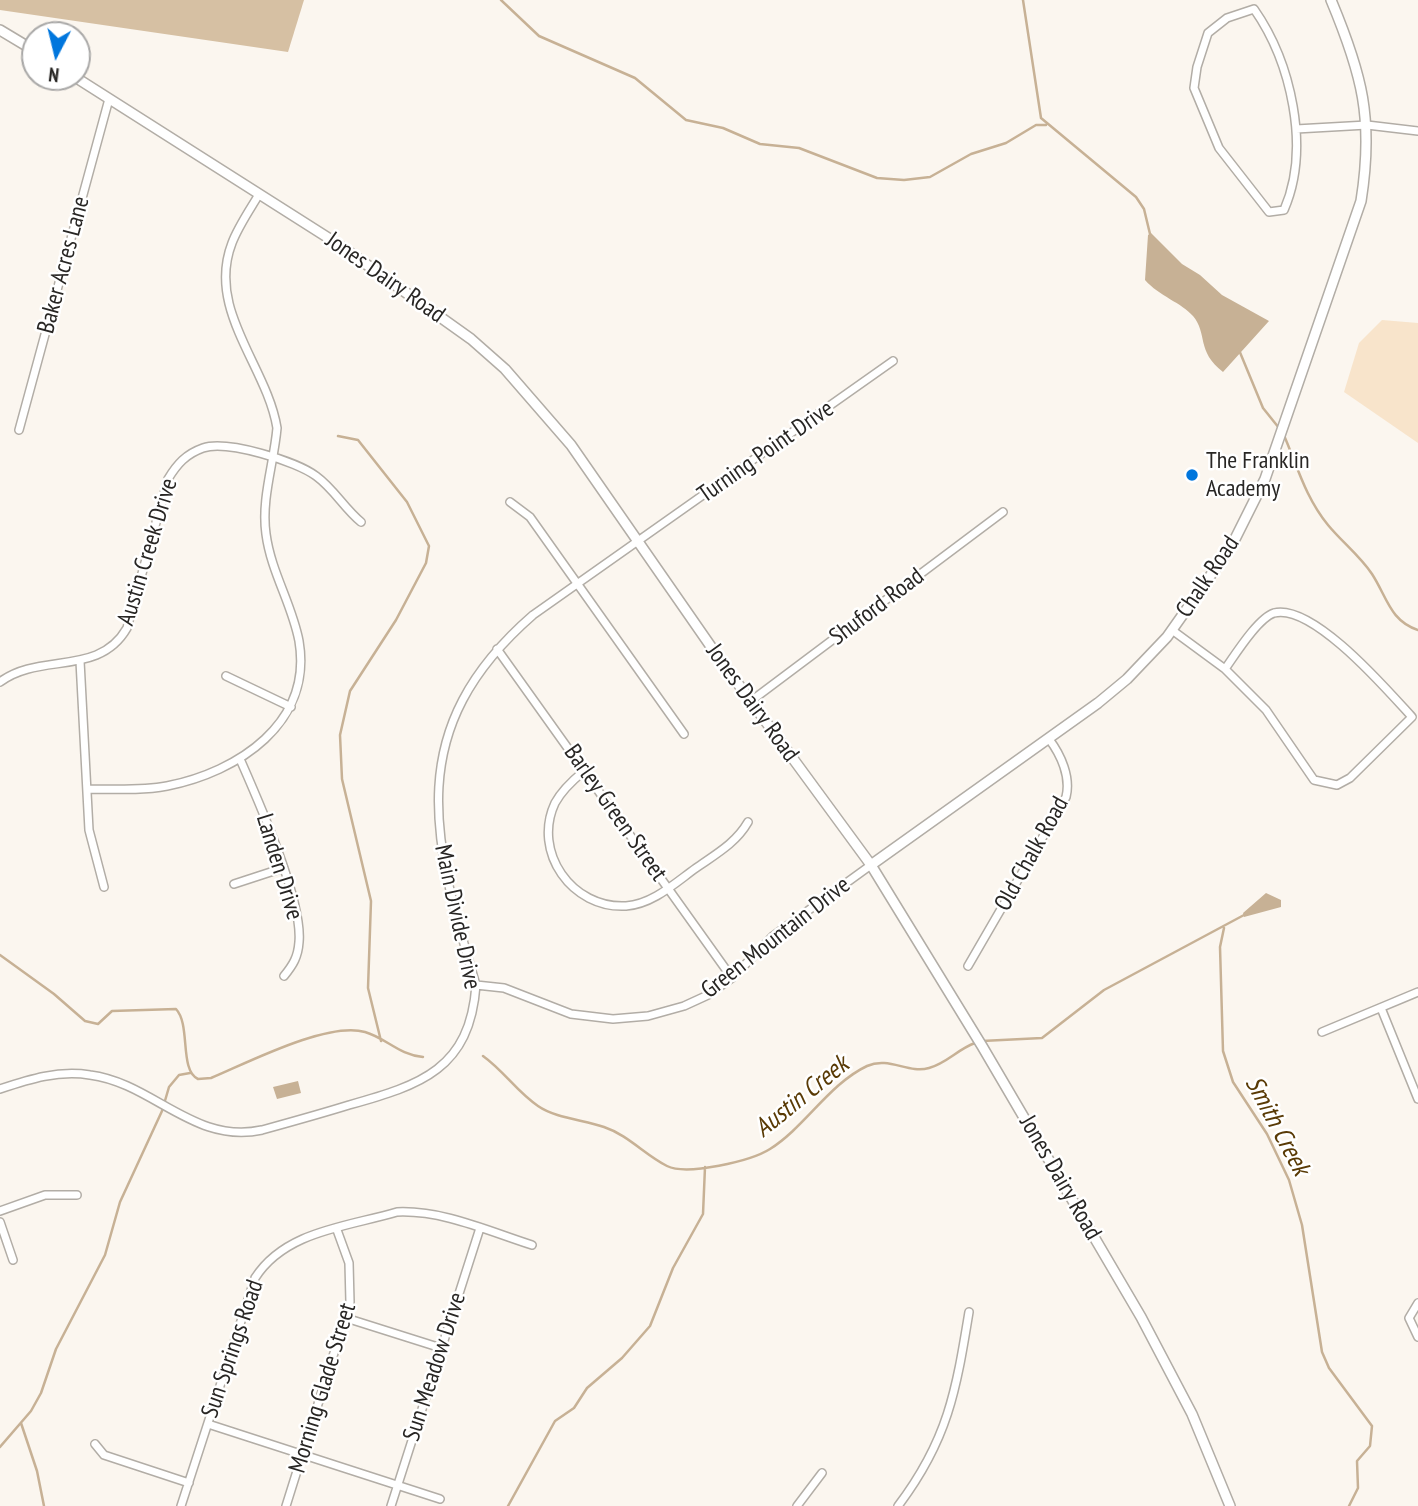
<!DOCTYPE html>
<html>
<head>
<meta charset="utf-8">
<style>
  body { margin:0 }
  #map { position:relative; width:1418px; height:1506px; overflow:hidden; background:#fbf6ef; font-family:"PT Sans Narrow",sans-serif }
  canvas { display:block }
  .north { position:absolute; left:21px; top:21px; width:70px; height:70px; box-sizing:border-box; background:#fff; border:2px solid #a9a8a7; border-radius:50%; rotate:187deg; font-size:19px; font-weight:700; line-height:28px; text-align:center; color:#282624 }
  .north::after { content:''; display:block; margin:auto; width:24px; height:32px; background:#0076dd; clip-path:polygon(50% 0,100% 100%,50% 72%,0 100%) }
</style>
</head>
<body>
<div id="map">
<canvas width="1418" height="1506"></canvas>
<div class="north">N</div>
</div>
<script>
const ctx = document.querySelector('canvas').getContext('2d');
ctx.lineJoin = 'round';
function fillPath(path, color) { ctx.fillStyle = color; ctx.fill(path, 'evenodd'); }
function stroke(path, color, width, dash) { ctx.strokeStyle = color; ctx.lineWidth = width; ctx.lineCap = dash ? 'butt' : 'round'; ctx.setLineDash(dash || []); ctx.stroke(path); }
function label(font, color, halo, rows, align = 'center') {
  ctx.font = font + ' "PT Sans Narrow",sans-serif'; ctx.lineWidth = 5; ctx.setLineDash([]); ctx.textBaseline = 'middle'; ctx.strokeStyle = halo; ctx.fillStyle = color; for (const [text, x, y, turn = 0] of rows) {
    ctx.save(); ctx.translate(x, y); ctx.rotate((+turn || 0) * Math.PI / 180); ctx.textAlign = isNaN(turn) ? turn : align; if (halo) ctx.strokeText(text, 0, 0); ctx.fillText(text, 0, 0); ctx.restore();
  }
}
fillPath(new Path2D(`
  M 1382,320 L 1418,323 L 1418,443 L 1344,392 L 1359,343 Z`), '#f8e4cb');
fillPath(new Path2D(`
  M 0,0 L 304,0 L 288,52 L 0,10 Z`), '#d6c0a3');
fillPath(new Path2D(`
  M 1151,233 L 1182,264 L 1200,275 L 1222,295 L 1269,321 L 1223,372 C 1196,351 1208,334 1193,316 C 1182,303 1159,296 1145,280 L 1148,235 Z
  M 1266,893 L 1281,900 L 1281,907 L 1244,917 L 1243,913 Z
  M 298,1081 L 301,1093 L 277,1099 L 273,1087 Z`), '#c7b195');
stroke(new Path2D(`
  M 501,0 L 539,36 L 635,78 L 686,120 L 723,128 L 760,144 L 799,148 L 877,178 L 904,180 L 930,177 L 971,154 L 1006,143 L 1036,125 L 1046,125
  M 1023,0 L 1041,118 L 1136,197 L 1144,209 L 1150,234
  M 1239,350 L 1263,408 L 1279,428
  M 1283,433 C 1297,465 1305,497 1328,525 C 1342,542 1360,556 1372,574 C 1387,597 1390,621 1418,630
  M 338,436 L 358,440 L 407,502 L 429,546 L 426,563 L 396,620 L 350,691 L 340,735 L 342,779 L 371,901 L 368,988 L 381,1041
  M 1224,928 L 1220,947 L 1223,1051 L 1233,1082 L 1267,1134 L 1289,1180 L 1302,1225 L 1322,1352 L 1329,1368 L 1372,1426 L 1370,1446 L 1357,1461 L 1358,1488 L 1349,1506
  M 0,955 L 54,994 L 85,1021 L 98,1024 L 112,1011 L 176,1009 C 191,1025 179,1070 198,1079 L 211,1078 C 247,1063 328,1021 365,1032 C 386,1038 399,1055 423,1057
  M 982,1041 L 1042,1038 L 1104,990 L 1244,915
  M 483,1056 C 504,1071 517,1092 538,1106 C 555,1118 584,1120 604,1127 C 628,1135 645,1155 667,1166 C 687,1176 751,1161 770,1149 C 805,1127 829,1084 867,1066 C 889,1056 908,1074 929,1068 C 947,1063 958,1049 975,1043
  M 21,1423 L 37,1471 L 44,1506
  M 0,1447 L 31,1411 L 41,1393 L 56,1349 L 105,1255 L 120,1202 L 162,1111 L 169,1087 L 179,1075 L 190,1073
  M 508,1506 L 555,1421 L 574,1408 L 587,1388 L 622,1358 L 650,1326 L 673,1268 L 703,1214 L 705,1167`), '#c7b195', 2.5);
const minor = new Path2D(`
  M 1254,9 C 1291,62 1311,148 1284,210 L 1269,212 L 1219,148 L 1194,88 L 1197,67 L 1208,33 L 1227,18 Z
  M 1296,129 L 1367,125 L 1418,131
  M 19,430 L 109,99
  M 510,502 L 530,517 L 684,734
  M 1172,630 L 1225,669 C 1235,655 1258,618 1274,613 C 1313,603 1388,691 1412,717 L 1350,778 L 1337,785 L 1314,780 L 1266,710 L 1225,669
  M 497,649 L 732,978
  M 80,661 L 89,830 L 104,887
  M 226,676 L 291,707
  M 0,682 C 40,652 99,677 127,628 L 168,479 C 177,464 186,454 203,448 C 227,440 296,461 316,476 C 334,489 344,508 361,522
  M 751,701 L 1003,512
  M 240,759 C 258,800 303,901 299,942 C 298,957 293,965 284,976
  M 584,771 C 573,780 562,790 555,803 C 532,852 572,909 626,906 C 653,904 675,883 696,868 C 716,854 736,843 748,822
  M 87,789 C 113,789 140,791 167,786 C 238,772 313,723 299,641 C 292,604 271,572 266,534 C 261,499 274,463 277,428 C 267,366 206,310 232,243 C 238,227 249,211 258,196
  M 234,884 L 283,868
  M 968,966 L 1066,797 C 1071,777 1061,755 1049,739
  M 476,985 L 504,988 L 571,1014 L 613,1019 L 648,1016 L 684,1006 L 708,995 L 732,978 L 773,936 L 871,865
  M 1381,1008 L 1418,1099
  M 1322,1032 L 1418,992
  M 0,1089 C 30,1079 58,1070 90,1075 C 153,1083 194,1145 262,1130 C 291,1122 320,1114 349,1105 C 421,1085 470,1069 476,985 C 432,837 402,729 533,615 L 893,361
  M 0,1211 L 45,1195 L 77,1195
  M 0,1222 L 13,1260
  M 1418,1303 L 1409,1318 L 1418,1337
  M 346,1318 L 441,1348
  M 208,1424 L 440,1499
  M 95,1444 L 104,1455 L 189,1483
  M 181,1506 L 255,1278 C 285,1231 346,1227 397,1212 C 443,1210 488,1231 532,1245
  M 286,1506 L 350,1302 L 349,1263 L 337,1230
  M 391,1506 L 480,1228
  M 797,1506 L 822,1473
  M 898,1506 C 948,1440 956,1391 969,1312`);
const tertiary = new Path2D(`
  M 0,30 L 35,51
  M 75,77 L 330,239
  M 342,247 L 471,339 L 505,369 L 571,445 L 714,651 L 871,865 L 982,1046 L 1141,1317 L 1192,1414 L 1230,1506
  M 871,865 L 1098,703 L 1127,679 L 1167,637 L 1232,545 L 1265,479 L 1361,201 C 1374,119 1362,74 1331,0`);
stroke(minor, '#b2ada6', 10);
stroke(tertiary, '#b2ada6', 12);
stroke(minor, '#fff', 7);
stroke(tertiary, '#fff', 9);
for (const [x, y, r, color] of [
  [1192,475,7,"#0076dd"]
]) { const dot = new Path2D(); dot.arc(x, y, r, 0, 2 * Math.PI); ctx.fillStyle = color; ctx.fill(dot); stroke(dot, '#fff', 2.5); }
label('24px', '#282624', '#fff', [
  ["Baker Acres Lane",64,265,-75],
  ["Jones Dairy Road",385,278,35],
  ["Turning Point Drive",766,452,-35],
  ["Austin Creek Drive",148,552,-73],
  ["Chalk Road",1208,577,-56],
  ["Shuford Road",877,607,-37],
  ["Jones Dairy Road",752,703,54],
  ["Barley Green Street",615,813,55],
  ["Old Chalk Road",1032,854,-61],
  ["Landen Drive",279,867,73],
  ["Main Divide Drive",457,917,78],
  ["Green Mountain Drive",776,938,-38],
  ["Jones Dairy Road",1060,1178,60],
  ["Sun Springs Road",233,1349,-71],
  ["Sun Meadow Drive",435,1367,-72],
  ["Morning Glade Street",323,1388,-73]
]);
label('24px', '#282624', '#fff', [
  ["The Franklin",1206,461],
  ["Academy",1206,489]
], 'left');
label('italic 26px', '#593a05', '#fff', [
  ["Austin Creek",802,1097,-39],
  ["Smith Creek",1277,1126,62]
]);
</script>
</body>
</html>
